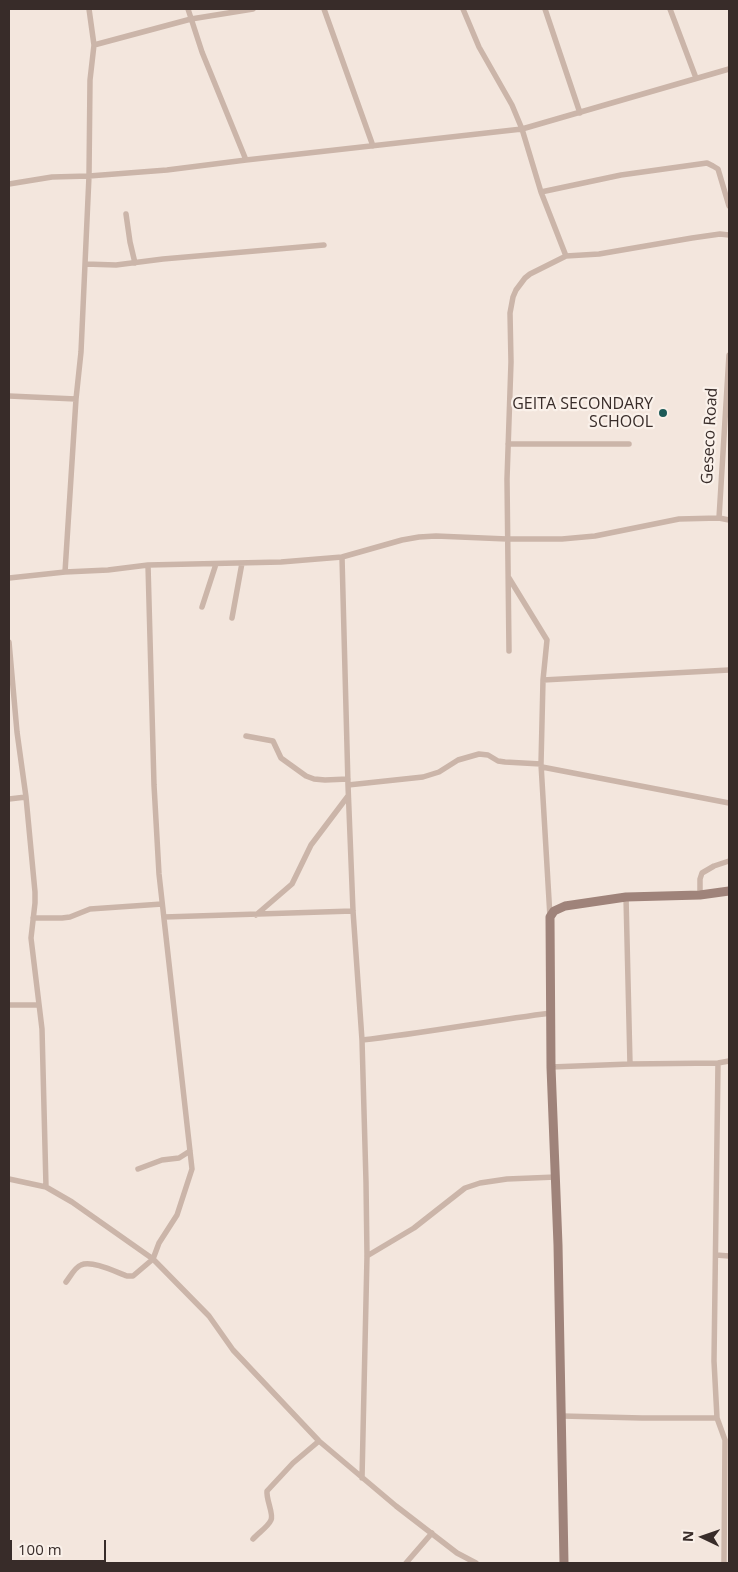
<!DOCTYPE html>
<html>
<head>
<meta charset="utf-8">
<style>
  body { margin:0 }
  #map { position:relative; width:738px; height:1572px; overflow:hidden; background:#f3e6dd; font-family:"Open Sans",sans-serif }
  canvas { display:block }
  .frame { position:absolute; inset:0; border:10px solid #382c29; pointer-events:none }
  .north { position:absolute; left:678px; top:1512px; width:50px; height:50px; -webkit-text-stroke:4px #faf1ea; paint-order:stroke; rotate:273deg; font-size:14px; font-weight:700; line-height:20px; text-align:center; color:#382c29 }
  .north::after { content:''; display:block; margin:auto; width:18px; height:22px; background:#382c29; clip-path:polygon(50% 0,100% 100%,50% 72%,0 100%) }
  .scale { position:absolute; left:10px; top:1540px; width:96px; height:22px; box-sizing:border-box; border:2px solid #382c29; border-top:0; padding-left:6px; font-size:15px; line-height:18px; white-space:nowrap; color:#382c29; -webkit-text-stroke:4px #faf1ea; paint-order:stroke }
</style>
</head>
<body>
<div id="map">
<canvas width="738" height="1572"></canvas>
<div class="frame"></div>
<div class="north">N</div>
<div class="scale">100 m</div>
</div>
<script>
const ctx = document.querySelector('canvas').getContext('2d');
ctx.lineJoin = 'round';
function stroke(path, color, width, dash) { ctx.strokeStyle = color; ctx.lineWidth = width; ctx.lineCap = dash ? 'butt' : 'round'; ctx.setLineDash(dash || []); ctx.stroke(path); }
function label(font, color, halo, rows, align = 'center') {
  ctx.font = font + ' "Open Sans",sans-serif'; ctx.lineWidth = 4.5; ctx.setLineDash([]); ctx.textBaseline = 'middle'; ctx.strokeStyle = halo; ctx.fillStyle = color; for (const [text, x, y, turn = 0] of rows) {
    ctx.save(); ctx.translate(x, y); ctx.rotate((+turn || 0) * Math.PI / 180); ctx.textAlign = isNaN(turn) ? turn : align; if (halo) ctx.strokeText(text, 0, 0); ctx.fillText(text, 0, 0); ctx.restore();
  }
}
stroke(new Path2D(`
  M 188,9 L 202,52 L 246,160
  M 324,9 L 373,146
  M 463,9 L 479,47 L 512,105 L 522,129 L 541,192 L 566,256
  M 545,9 L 580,113
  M 670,9 L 696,78
  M 94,45 L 191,19 L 253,9
  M 9,184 L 52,177 L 89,176 L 167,170 L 246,160 L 522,129 L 729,69
  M 541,192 L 621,175 L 707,163 L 713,166 L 718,169 L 729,206
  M 126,214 L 130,242 L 135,263
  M 85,264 L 116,265 L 163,259 L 324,245
  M 9,396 L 76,399
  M 508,444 L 629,444
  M 719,518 L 729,355
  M 342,557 L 348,785 L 353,911 L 362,1040 L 366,1182 L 367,1256 L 362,1478
  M 65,572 L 76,399 L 81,352 L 89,176 L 90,80 L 94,45 L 89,9
  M 9,578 L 65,572 L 108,570 L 148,565 L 281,562 L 342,557 L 402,540 L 419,537 L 436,536 L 507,539 L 562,539 L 595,536 L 679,519 L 719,518 L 729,520
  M 509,578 L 547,640 L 543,680 L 541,764 L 550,917
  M 202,607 L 216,564
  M 232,618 L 242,563
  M 9,642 L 17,732 L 26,797 L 35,892 L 35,903 L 31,938 L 42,1029 L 46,1187
  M 509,651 L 507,479 L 511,362 L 510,313 L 513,297 L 516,290 L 525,278 L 530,274 L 566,256 L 599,254 L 692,238 L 720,234 L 729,235
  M 543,680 L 729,670
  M 246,736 L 273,741 L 281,758 L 306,776 L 314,779 L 325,780 L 348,779
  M 542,767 L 729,803
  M 348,785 L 423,777 L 439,772 L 458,760 L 479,754 L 488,755 L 498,761 L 505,762 L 541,764
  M 9,799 L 26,797
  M 700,895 L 700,879 L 702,873 L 714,866 L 729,861
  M 626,897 L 630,1064
  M 256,915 L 292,884 L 311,845 L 348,796
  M 164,917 L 353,911
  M 33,918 L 62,918 L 70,917 L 90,909 L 162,904
  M 9,1005 L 39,1005
  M 362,1040 C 425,1033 488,1021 551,1013
  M 718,1063 L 714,1361 L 717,1418 L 725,1440 L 724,1563
  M 551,1067 L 630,1064 L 718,1063 L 729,1061
  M 138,1169 L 162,1160 L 179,1158 L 190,1151
  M 9,1179 L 46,1187 L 72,1202 L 153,1259 L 209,1316 L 233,1350 L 319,1441 L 396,1506 L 457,1553 L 476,1563
  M 716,1255 L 729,1256
  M 367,1256 L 414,1228 L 465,1188 L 480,1183 L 507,1179 L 556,1177
  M 66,1282 C 70,1277 75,1267 81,1265 C 92,1260 116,1272 127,1276 L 133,1276 L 153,1259 L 159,1243 L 177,1215 L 192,1169 L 159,874 L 154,785 L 148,565
  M 562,1416 L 642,1418 L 717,1418
  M 253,1539 C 258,1533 268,1527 271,1520 C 274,1514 266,1500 267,1491 L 293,1463 L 319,1441
  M 406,1563 L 432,1533`), '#cbb5a9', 5.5);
stroke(new Path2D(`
  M 564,1563 L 558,1245 L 551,1067 L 550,917 L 554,911 L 565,906 L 626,897 L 700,895 L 729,891`), '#9f837a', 9);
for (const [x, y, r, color] of [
  [663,413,5,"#1d5b58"]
]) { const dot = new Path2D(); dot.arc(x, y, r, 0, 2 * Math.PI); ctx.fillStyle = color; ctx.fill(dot); stroke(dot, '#faf1ea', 2); }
label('16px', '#382c29', '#faf1ea', [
  ["GEITA SECONDARY",653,404],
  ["SCHOOL",653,422]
], 'right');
label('16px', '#382c29', '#faf1ea', [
  ["Geseco Road",710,436,-87]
]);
</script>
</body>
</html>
